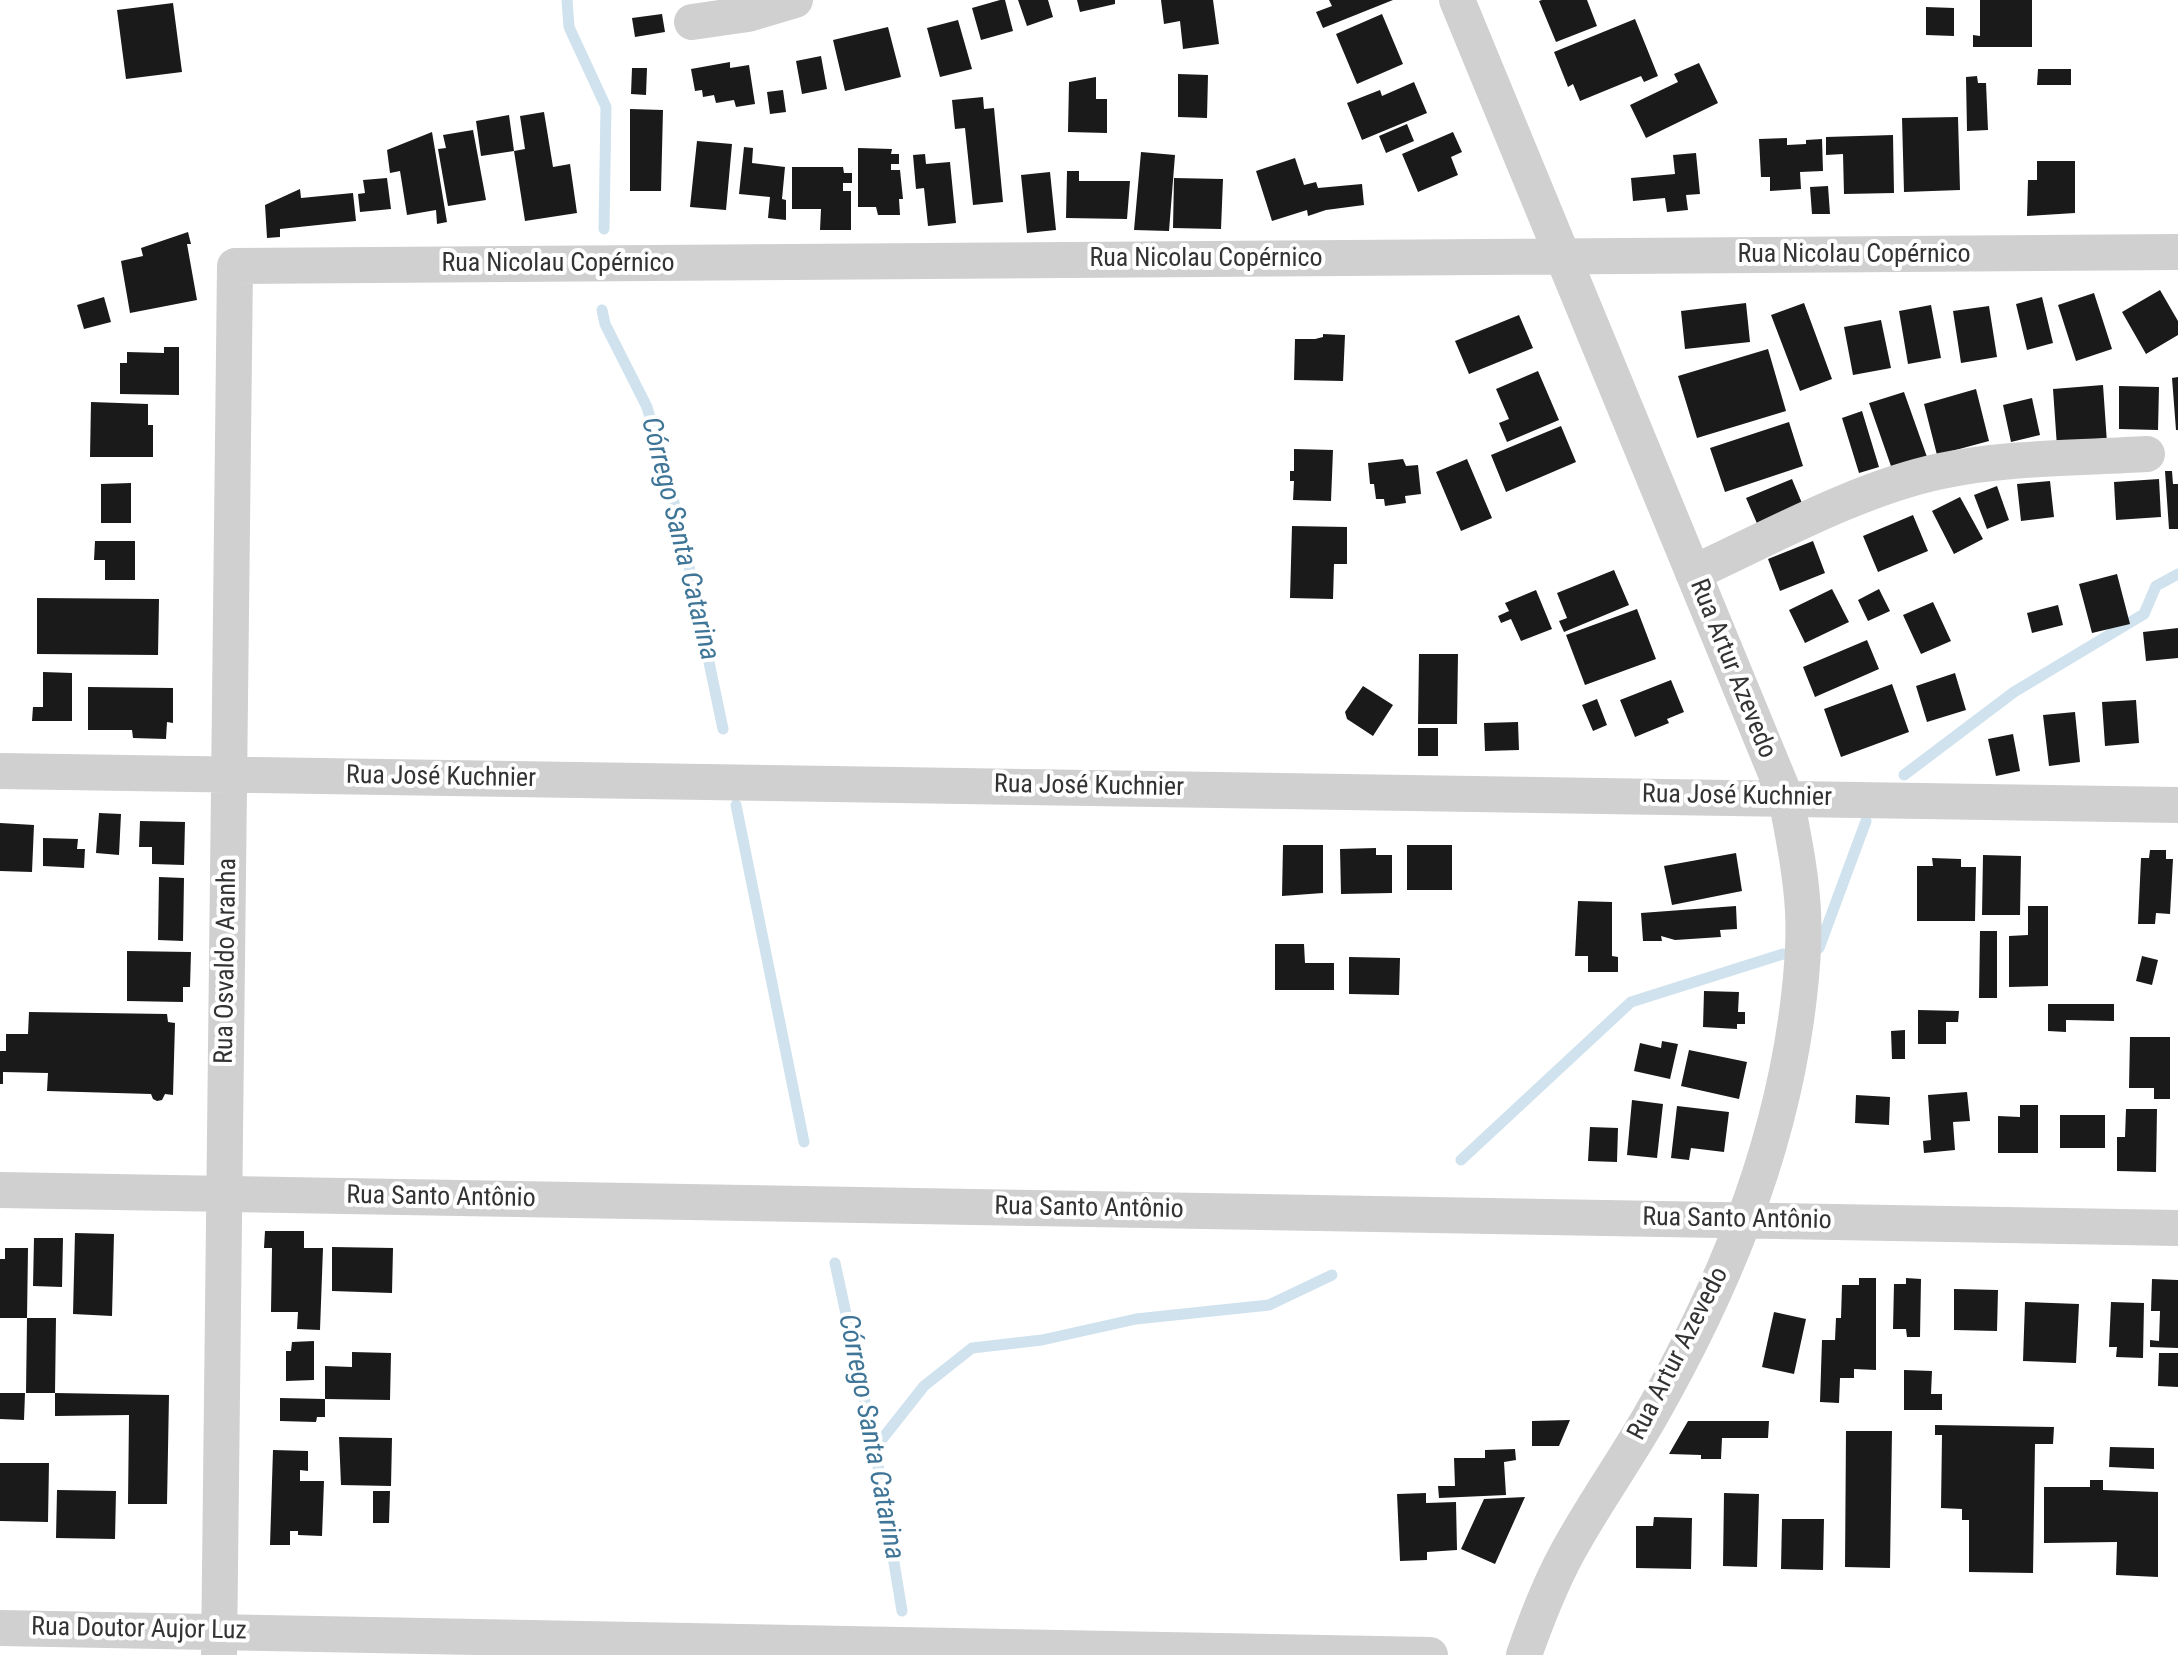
<!DOCTYPE html>
<html>
<head>
<meta charset="utf-8">
<style>
  body { margin:0 }
  canvas { display:block; background:#fff }
</style>
</head>
<body>
<canvas width="2178" height="1655"></canvas>
<script>
const ctx = document.querySelector('canvas').getContext('2d');
ctx.lineJoin = 'round';
function stroke(path, color, width, dash) { ctx.strokeStyle = color; ctx.lineWidth = width; ctx.lineCap = dash ? 'butt' : 'round'; ctx.setLineDash(dash || []); ctx.stroke(path); }
function fillPath(path, color) { ctx.fillStyle = color; ctx.fill(path, 'evenodd'); }
function label(font, color, halo, rows, align = 'center') {
  ctx.font = font + ' "Roboto Condensed",sans-serif'; ctx.lineWidth = 8; ctx.setLineDash([]); ctx.textBaseline = 'middle'; ctx.strokeStyle = halo; ctx.fillStyle = color; for (const [text, x, y, turn = 0] of rows) {
    ctx.save(); ctx.translate(x, y); ctx.rotate((+turn || 0) * Math.PI / 180); ctx.textAlign = isNaN(turn) ? turn : align; if (halo) ctx.strokeText(text, 0, 0); ctx.fillText(text, 0, 0); ctx.restore();
  }
}
stroke(new Path2D(`
  M 567,0 L 569,27 L 606,107 L 604,229
  M 602,310 L 605,324 L 647,407 L 680,524 L 723,729
  M 1904,775 L 2014,692 L 2144,614 L 2156,586 L 2178,574
  M 736,805 L 804,1142
  M 1819,948 L 1866,821
  M 1461,1160 L 1631,1002 L 1783,954
  M 835,1263 L 875,1448 L 902,1611
  M 875,1448 L 924,1386 L 972,1348 L 1042,1340 L 1136,1319 L 1269,1305 L 1332,1275`), '#cfe2ee', 11);
fillPath(new Path2D(`
  M 1000,0 L 1005,0 L 1013,31 L 981,40 L 972,8 Z
  M 1018,0 L 1048,0 L 1053,17 L 1027,26 Z
  M 1077,0 L 1115,0 L 1115,4 L 1080,12 Z
  M 1161,0 L 1213,0 L 1219,44 L 1183,49 L 1180,21 L 1164,24 Z
  M 1329,0 L 1393,0 L 1323,28 L 1316,12 L 1332,6 Z
  M 1542,0 L 1587,0 L 1597,26 L 1556,42 L 1539,1 Z
  M 1980,0 L 2032,0 L 2032,47 L 1973,47 L 1973,35 L 1980,36 Z
  M 173,3 L 182,72 L 126,79 L 117,10 Z
  M 1926,7 L 1954,8 L 1954,36 L 1926,35 Z
  M 662,14 L 665,32 L 635,37 L 632,18 Z
  M 1382,14 L 1403,64 L 1357,84 L 1336,34 Z
  M 1635,19 L 1658,76 L 1644,82 L 1641,76 L 1580,101 L 1573,84 L 1568,87 L 1554,52 Z
  M 958,20 L 972,69 L 940,77 L 927,28 Z
  M 888,27 L 901,77 L 845,91 L 833,40 Z
  M 821,56 L 827,89 L 802,94 L 796,61 Z
  M 730,62 L 730,68 L 749,65 L 755,104 L 736,107 L 734,100 L 716,103 L 714,95 L 703,97 L 702,90 L 695,91 L 691,69 Z
  M 1699,63 L 1718,103 L 1646,138 L 1630,105 L 1678,82 L 1674,74 Z
  M 632,68 L 647,68 L 646,95 L 631,94 Z
  M 2038,69 L 2071,69 L 2071,85 L 2037,85 Z
  M 1178,74 L 1208,75 L 1207,118 L 1178,117 Z
  M 1977,76 L 1978,83 L 1986,83 L 1988,130 L 1967,131 L 1966,77 Z
  M 1096,77 L 1096,99 L 1107,99 L 1107,133 L 1068,132 L 1069,82 Z
  M 1414,82 L 1427,113 L 1362,140 L 1347,103 L 1380,90 L 1382,96 Z
  M 783,90 L 786,112 L 770,114 L 767,92 Z
  M 983,97 L 984,109 L 994,108 L 1003,202 L 973,205 L 965,128 L 955,129 L 952,100 Z
  M 630,109 L 663,110 L 661,191 L 630,191 Z
  M 544,112 L 553,167 L 570,164 L 577,213 L 525,221 L 514,151 L 525,149 L 520,116 Z
  M 509,115 L 514,151 L 481,156 L 476,121 Z
  M 1958,117 L 1960,190 L 1904,192 L 1902,118 Z
  M 1407,124 L 1414,141 L 1386,153 L 1379,136 Z
  M 473,130 L 486,200 L 448,206 L 438,149 L 446,148 L 443,135 Z
  M 432,132 L 447,222 L 437,224 L 436,210 L 407,215 L 400,171 L 390,173 L 387,150 Z
  M 1453,132 L 1462,152 L 1451,157 L 1458,175 L 1418,192 L 1402,154 Z
  M 1893,135 L 1894,193 L 1844,194 L 1843,154 L 1826,155 L 1826,137 Z
  M 1787,138 L 1787,145 L 1806,144 L 1806,140 L 1822,139 L 1823,171 L 1800,172 L 1801,189 L 1770,191 L 1770,177 L 1761,177 L 1759,139 Z
  M 697,141 L 732,144 L 726,210 L 690,207 Z
  M 744,147 L 753,148 L 752,163 L 785,167 L 782,199 L 786,200 L 786,220 L 768,218 L 770,197 L 739,194 Z
  M 858,148 L 892,149 L 891,154 L 899,154 L 899,164 L 891,164 L 891,170 L 900,170 L 903,199 L 899,199 L 900,215 L 878,215 L 876,207 L 858,207 Z
  M 1141,152 L 1175,155 L 1169,231 L 1134,230 Z
  M 1696,153 L 1700,194 L 1686,195 L 1688,210 L 1667,212 L 1665,198 L 1633,201 L 1631,178 L 1675,174 L 1673,155 Z
  M 925,154 L 926,164 L 950,162 L 956,223 L 928,226 L 924,188 L 916,189 L 913,155 Z
  M 1295,158 L 1304,185 L 1316,182 L 1318,188 L 1362,184 L 1364,205 L 1326,210 L 1308,216 L 1307,210 L 1272,221 L 1256,171 Z
  M 2037,161 L 2075,161 L 2075,213 L 2027,216 L 2028,180 L 2037,180 Z
  M 792,167 L 843,167 L 844,173 L 852,173 L 852,183 L 843,183 L 843,191 L 851,191 L 851,230 L 820,230 L 821,209 L 792,209 Z
  M 1067,171 L 1079,171 L 1079,181 L 1130,181 L 1127,219 L 1066,218 Z
  M 1050,172 L 1056,230 L 1027,233 L 1021,175 Z
  M 387,178 L 391,209 L 360,212 L 358,194 L 365,193 L 363,180 Z
  M 1174,178 L 1223,179 L 1221,229 L 1173,228 Z
  M 1828,186 L 1830,214 L 1812,214 L 1810,187 Z
  M 300,189 L 301,198 L 353,193 L 356,221 L 280,229 L 280,237 L 267,238 L 265,205 Z
  M 188,232 L 191,244 L 187,244 L 197,300 L 130,313 L 121,261 L 143,256 L 141,248 Z
  M 2160,290 L 2178,321 L 2178,335 L 2146,354 L 2122,312 Z
  M 2094,293 L 2112,349 L 2076,361 L 2058,305 Z
  M 104,297 L 111,322 L 84,329 L 77,305 Z
  M 2042,297 L 2053,343 L 2027,350 L 2016,304 Z
  M 1746,303 L 1750,342 L 1685,349 L 1681,311 Z
  M 1804,303 L 1832,379 L 1800,391 L 1771,315 Z
  M 1931,305 L 1941,358 L 1908,364 L 1899,311 Z
  M 1989,306 L 1997,357 L 1961,363 L 1953,311 Z
  M 1519,315 L 1533,348 L 1469,374 L 1455,341 Z
  M 1881,320 L 1891,368 L 1853,375 L 1844,327 Z
  M 1323,334 L 1345,335 L 1343,381 L 1294,380 L 1295,339 L 1315,339 L 1323,337 Z
  M 164,347 L 179,347 L 179,395 L 120,394 L 120,363 L 127,363 L 127,352 L 164,353 Z
  M 1768,349 L 1786,411 L 1697,438 L 1678,376 Z
  M 1538,371 L 1559,420 L 1507,442 L 1499,423 L 1509,419 L 1496,389 Z
  M 2178,377 L 2178,430 L 2176,430 L 2172,378 Z
  M 2103,385 L 2107,443 L 2057,447 L 2053,389 Z
  M 2119,386 L 2159,387 L 2158,430 L 2119,429 Z
  M 1976,389 L 1989,441 L 1937,455 L 1924,404 Z
  M 1904,392 L 1927,457 L 1892,469 L 1869,403 Z
  M 2032,398 L 2040,435 L 2011,442 L 2003,405 Z
  M 91,402 L 148,404 L 148,425 L 153,425 L 153,457 L 90,457 Z
  M 1862,411 L 1879,467 L 1859,473 L 1842,418 Z
  M 1789,422 L 1803,466 L 1725,492 L 1710,448 Z
  M 1561,426 L 1576,462 L 1506,492 L 1491,455 Z
  M 1294,449 L 1333,450 L 1331,501 L 1293,500 L 1294,481 L 1290,481 L 1290,471 L 1294,471 Z
  M 1403,459 L 1406,466 L 1418,465 L 1421,494 L 1405,496 L 1406,503 L 1385,506 L 1384,499 L 1376,499 L 1374,484 L 1370,484 L 1368,463 Z
  M 1467,459 L 1492,518 L 1461,531 L 1436,472 Z
  M 2165,471 L 2172,471 L 2173,484 L 2178,484 L 2178,529 L 2169,529 Z
  M 1792,479 L 1804,508 L 1759,528 L 1746,498 Z
  M 2159,479 L 2161,517 L 2116,520 L 2114,482 Z
  M 2050,481 L 2054,517 L 2021,521 L 2017,484 Z
  M 131,483 L 131,523 L 101,523 L 101,484 Z
  M 1997,486 L 2009,520 L 1987,529 L 1974,495 Z
  M 1960,497 L 1983,539 L 1954,554 L 1932,511 Z
  M 1913,515 L 1928,551 L 1878,572 L 1863,536 Z
  M 1292,526 L 1347,527 L 1347,564 L 1334,564 L 1333,599 L 1290,598 Z
  M 95,541 L 135,541 L 135,580 L 105,580 L 105,560 L 94,560 Z
  M 1813,541 L 1825,573 L 1780,591 L 1768,559 Z
  M 1614,570 L 1629,605 L 1564,632 L 1559,621 L 1567,618 L 1557,593 Z
  M 2117,574 L 2130,624 L 2092,633 L 2079,584 Z
  M 1832,589 L 1849,622 L 1805,643 L 1789,610 Z
  M 1879,589 L 1890,611 L 1868,621 L 1858,600 Z
  M 1536,590 L 1552,629 L 1521,641 L 1511,619 L 1501,623 L 1498,616 L 1509,611 L 1505,603 Z
  M 37,598 L 159,599 L 158,655 L 37,654 Z
  M 1933,602 L 1951,641 L 1921,654 L 1903,615 Z
  M 2058,605 L 2063,625 L 2032,633 L 2027,613 Z
  M 1637,609 L 1656,659 L 1585,685 L 1566,635 Z
  M 2178,628 L 2178,658 L 2146,661 L 2143,632 Z
  M 1867,640 L 1879,669 L 1815,697 L 1803,667 Z
  M 1419,654 L 1458,654 L 1457,724 L 1418,724 Z
  M 43,672 L 72,673 L 72,721 L 32,721 L 33,707 L 43,707 Z
  M 1955,673 L 1966,710 L 1927,722 L 1916,686 Z
  M 1671,680 L 1684,712 L 1667,719 L 1669,723 L 1635,737 L 1620,700 Z
  M 1892,684 L 1909,732 L 1841,757 L 1824,709 Z
  M 1363,686 L 1393,705 L 1373,736 L 1347,719 L 1345,712 Z
  M 88,687 L 173,688 L 173,723 L 167,722 L 166,739 L 133,738 L 132,730 L 88,730 Z
  M 1597,699 L 1607,725 L 1593,731 L 1582,705 Z
  M 2136,700 L 2139,743 L 2105,746 L 2102,702 Z
  M 2075,712 L 2080,762 L 2049,766 L 2043,715 Z
  M 1518,722 L 1519,750 L 1485,751 L 1484,723 Z
  M 1418,728 L 1438,728 L 1438,756 L 1418,756 Z
  M 2013,734 L 2020,771 L 1996,776 L 1988,739 Z
  M 99,813 L 121,814 L 119,855 L 96,853 Z
  M 140,821 L 185,822 L 184,865 L 152,864 L 152,847 L 139,847 Z
  M 0,823 L 34,825 L 32,872 L 0,871 Z
  M 43,838 L 78,839 L 77,849 L 85,849 L 84,868 L 43,866 Z
  M 1283,845 L 1323,845 L 1323,893 L 1282,896 Z
  M 1407,845 L 1452,845 L 1452,890 L 1407,890 Z
  M 1376,848 L 1376,855 L 1392,855 L 1392,893 L 1341,894 L 1340,849 Z
  M 2150,850 L 2166,850 L 2166,859 L 2173,859 L 2170,914 L 2156,913 L 2155,924 L 2138,924 L 2141,858 L 2149,858 Z
  M 1736,853 L 1742,891 L 1672,905 L 1664,866 Z
  M 1983,855 L 2021,856 L 2020,915 L 1982,915 Z
  M 1932,858 L 1961,859 L 1961,867 L 1976,867 L 1975,921 L 1917,921 L 1917,866 L 1933,866 Z
  M 159,877 L 184,878 L 183,941 L 158,940 Z
  M 1578,901 L 1612,902 L 1612,956 L 1618,957 L 1618,972 L 1588,972 L 1588,956 L 1575,956 Z
  M 1736,906 L 1737,929 L 1720,930 L 1721,937 L 1675,940 L 1661,936 L 1662,941 L 1643,941 L 1641,913 Z
  M 2028,906 L 2048,906 L 2048,986 L 2009,987 L 2009,936 L 2028,935 Z
  M 1980,931 L 1997,931 L 1997,998 L 1979,998 Z
  M 1275,944 L 1304,944 L 1305,963 L 1334,963 L 1334,990 L 1275,990 Z
  M 127,951 L 191,952 L 190,987 L 183,987 L 183,1002 L 127,1001 Z
  M 2142,956 L 2158,960 L 2152,985 L 2136,981 Z
  M 1349,957 L 1400,958 L 1399,995 L 1349,994 Z
  M 1704,991 L 1739,992 L 1738,1012 L 1745,1012 L 1745,1024 L 1737,1024 L 1737,1029 L 1703,1027 Z
  M 2048,1004 L 2114,1004 L 2114,1021 L 2066,1020 L 2066,1032 L 2048,1031 Z
  M 1918,1010 L 1959,1011 L 1958,1022 L 1946,1022 L 1946,1044 L 1918,1044 Z
  M 29,1012 L 167,1014 L 168,1022 L 175,1023 L 173,1095 L 165,1094 L 162,1100 L 157,1101 L 153,1099 L 151,1094 L 47,1091 L 48,1073 L 3,1072 L 3,1084 L 0,1084 L 0,1051 L 6,1051 L 6,1034 L 28,1034 Z
  M 1905,1030 L 1905,1059 L 1892,1059 L 1891,1031 Z
  M 2130,1037 L 2170,1037 L 2170,1099 L 2154,1099 L 2154,1088 L 2129,1088 Z
  M 1662,1041 L 1678,1044 L 1670,1079 L 1634,1071 L 1640,1043 L 1661,1048 Z
  M 1689,1050 L 1747,1062 L 1739,1099 L 1681,1086 Z
  M 1967,1092 L 1970,1121 L 1953,1122 L 1955,1150 L 1924,1153 L 1923,1141 L 1931,1140 L 1928,1095 Z
  M 1856,1095 L 1890,1097 L 1889,1125 L 1855,1123 Z
  M 1632,1100 L 1663,1104 L 1657,1158 L 1627,1155 Z
  M 2020,1105 L 2038,1105 L 2038,1153 L 1998,1153 L 1998,1116 L 2020,1117 Z
  M 1677,1106 L 1729,1112 L 1724,1152 L 1691,1148 L 1689,1160 L 1671,1158 Z
  M 2126,1109 L 2157,1109 L 2156,1172 L 2117,1171 L 2117,1137 L 2125,1137 Z
  M 2060,1115 L 2105,1115 L 2105,1148 L 2060,1148 Z
  M 1590,1127 L 1618,1128 L 1617,1162 L 1588,1161 Z
  M 265,1231 L 304,1231 L 304,1248 L 323,1248 L 320,1330 L 297,1329 L 298,1312 L 271,1312 L 272,1248 L 264,1248 Z
  M 75,1233 L 114,1234 L 112,1316 L 73,1314 Z
  M 34,1238 L 63,1238 L 62,1287 L 33,1286 Z
  M 332,1247 L 393,1248 L 392,1293 L 332,1291 Z
  M 5,1248 L 28,1248 L 27,1318 L 56,1318 L 55,1393 L 26,1393 L 27,1318 L 0,1318 L 0,1259 L 5,1259 Z
  M 1859,1278 L 1876,1278 L 1876,1370 L 1854,1369 L 1854,1378 L 1840,1378 L 1839,1403 L 1820,1402 L 1822,1340 L 1835,1340 L 1836,1318 L 1841,1318 L 1842,1285 L 1859,1285 Z
  M 1906,1278 L 1921,1279 L 1920,1337 L 1907,1337 L 1906,1329 L 1893,1329 L 1894,1284 L 1906,1284 Z
  M 2152,1279 L 2178,1280 L 2178,1348 L 2150,1347 L 2150,1340 L 2159,1341 L 2160,1311 L 2151,1311 Z
  M 1954,1289 L 1998,1290 L 1997,1331 L 1954,1330 Z
  M 2025,1302 L 2079,1304 L 2076,1363 L 2023,1361 Z
  M 2111,1302 L 2144,1303 L 2143,1358 L 2116,1357 L 2117,1347 L 2109,1347 Z
  M 1774,1312 L 1806,1319 L 1794,1374 L 1762,1367 Z
  M 314,1341 L 314,1380 L 286,1381 L 286,1351 L 291,1351 L 292,1342 Z
  M 352,1352 L 391,1353 L 390,1400 L 325,1399 L 325,1366 L 352,1367 Z
  M 2159,1353 L 2178,1353 L 2178,1387 L 2158,1386 Z
  M 1904,1370 L 1932,1371 L 1931,1394 L 1942,1394 L 1942,1410 L 1904,1410 Z
  M 0,1393 L 25,1393 L 24,1420 L 0,1419 Z
  M 55,1393 L 169,1395 L 167,1504 L 128,1504 L 129,1415 L 55,1416 Z
  M 280,1398 L 325,1399 L 325,1417 L 317,1417 L 316,1422 L 280,1421 Z
  M 1570,1420 L 1559,1446 L 1532,1446 L 1532,1421 Z
  M 1688,1421 L 1769,1421 L 1768,1438 L 1722,1438 L 1721,1459 L 1701,1459 L 1701,1455 L 1669,1454 Z
  M 1935,1425 L 2054,1427 L 2053,1444 L 2035,1444 L 2033,1573 L 1969,1572 L 1969,1520 L 1962,1520 L 1962,1509 L 1941,1508 L 1942,1435 L 1935,1435 Z
  M 1846,1431 L 1892,1431 L 1890,1568 L 1845,1567 Z
  M 339,1437 L 392,1438 L 391,1486 L 341,1485 Z
  M 2110,1447 L 2154,1448 L 2154,1469 L 2109,1467 Z
  M 1515,1449 L 1516,1460 L 1504,1462 L 1506,1495 L 1439,1498 L 1438,1486 L 1455,1486 L 1454,1458 L 1485,1458 L 1485,1450 Z
  M 273,1450 L 308,1451 L 308,1471 L 300,1470 L 300,1481 L 324,1481 L 322,1536 L 298,1535 L 298,1531 L 290,1531 L 290,1545 L 270,1545 Z
  M 0,1463 L 49,1463 L 48,1522 L 0,1521 Z
  M 2090,1480 L 2103,1480 L 2103,1490 L 2158,1492 L 2158,1577 L 2116,1575 L 2117,1542 L 2044,1543 L 2044,1487 L 2090,1487 Z
  M 57,1490 L 116,1491 L 115,1539 L 56,1538 Z
  M 373,1491 L 390,1491 L 389,1523 L 373,1523 Z
  M 1426,1493 L 1426,1503 L 1456,1502 L 1457,1550 L 1427,1552 L 1427,1560 L 1400,1561 L 1397,1494 Z
  M 1724,1493 L 1759,1494 L 1757,1567 L 1723,1566 Z
  M 1525,1497 L 1495,1564 L 1461,1549 L 1484,1499 Z
  M 1654,1517 L 1692,1518 L 1691,1569 L 1636,1568 L 1636,1526 L 1653,1526 Z
  M 1782,1519 L 1824,1519 L 1823,1570 L 1781,1569 Z`), '#1a1a1a');
stroke(new Path2D(`
  M 1457,0 L 1786,798 C 1793,835 1801,873 1803,911 C 1805,947 1801,984 1796,1020 C 1776,1161 1721,1292 1651,1415 C 1627,1457 1599,1497 1575,1539 C 1553,1576 1538,1615 1524,1655
  M 692,22 L 748,14 L 795,0
  M 1693,573 C 1769,538 1859,488 1941,471 C 2008,457 2079,458 2147,454
  M 0,771 L 2178,805
  M 0,1190 L 2178,1228
  M 0,1628 L 1430,1655
  M 219,1655 L 235,266 L 2178,252`), '#d0d0d0', 36);
label('26px', '#333', '#fff', [
  ["Rua Nicolau Copérnico",1854,255],
  ["Rua Nicolau Copérnico",1206,259],
  ["Rua Nicolau Copérnico",558,264],
  ["Rua Artur Azevedo",1732,669,68],
  ["Rua José Kuchnier",441,778,1],
  ["Rua José Kuchnier",1089,787,1],
  ["Rua José Kuchnier",1737,797,1],
  ["Rua Osvaldo Aranha",227,961,-89],
  ["Rua Santo Antônio",441,1198,1],
  ["Rua Santo Antônio",1089,1209,1],
  ["Rua Santo Antônio",1737,1220,1],
  ["Rua Artur Azevedo",1679,1354,-63],
  ["Rua Doutor Aujor Luz",139,1630,1]
]);
label('italic 28px', '#3f7597', '#fff', [
  ["Córrego Santa Catarina",679,539,76],
  ["Córrego Santa Catarina",870,1437,79]
]);
</script>
</body>
</html>
